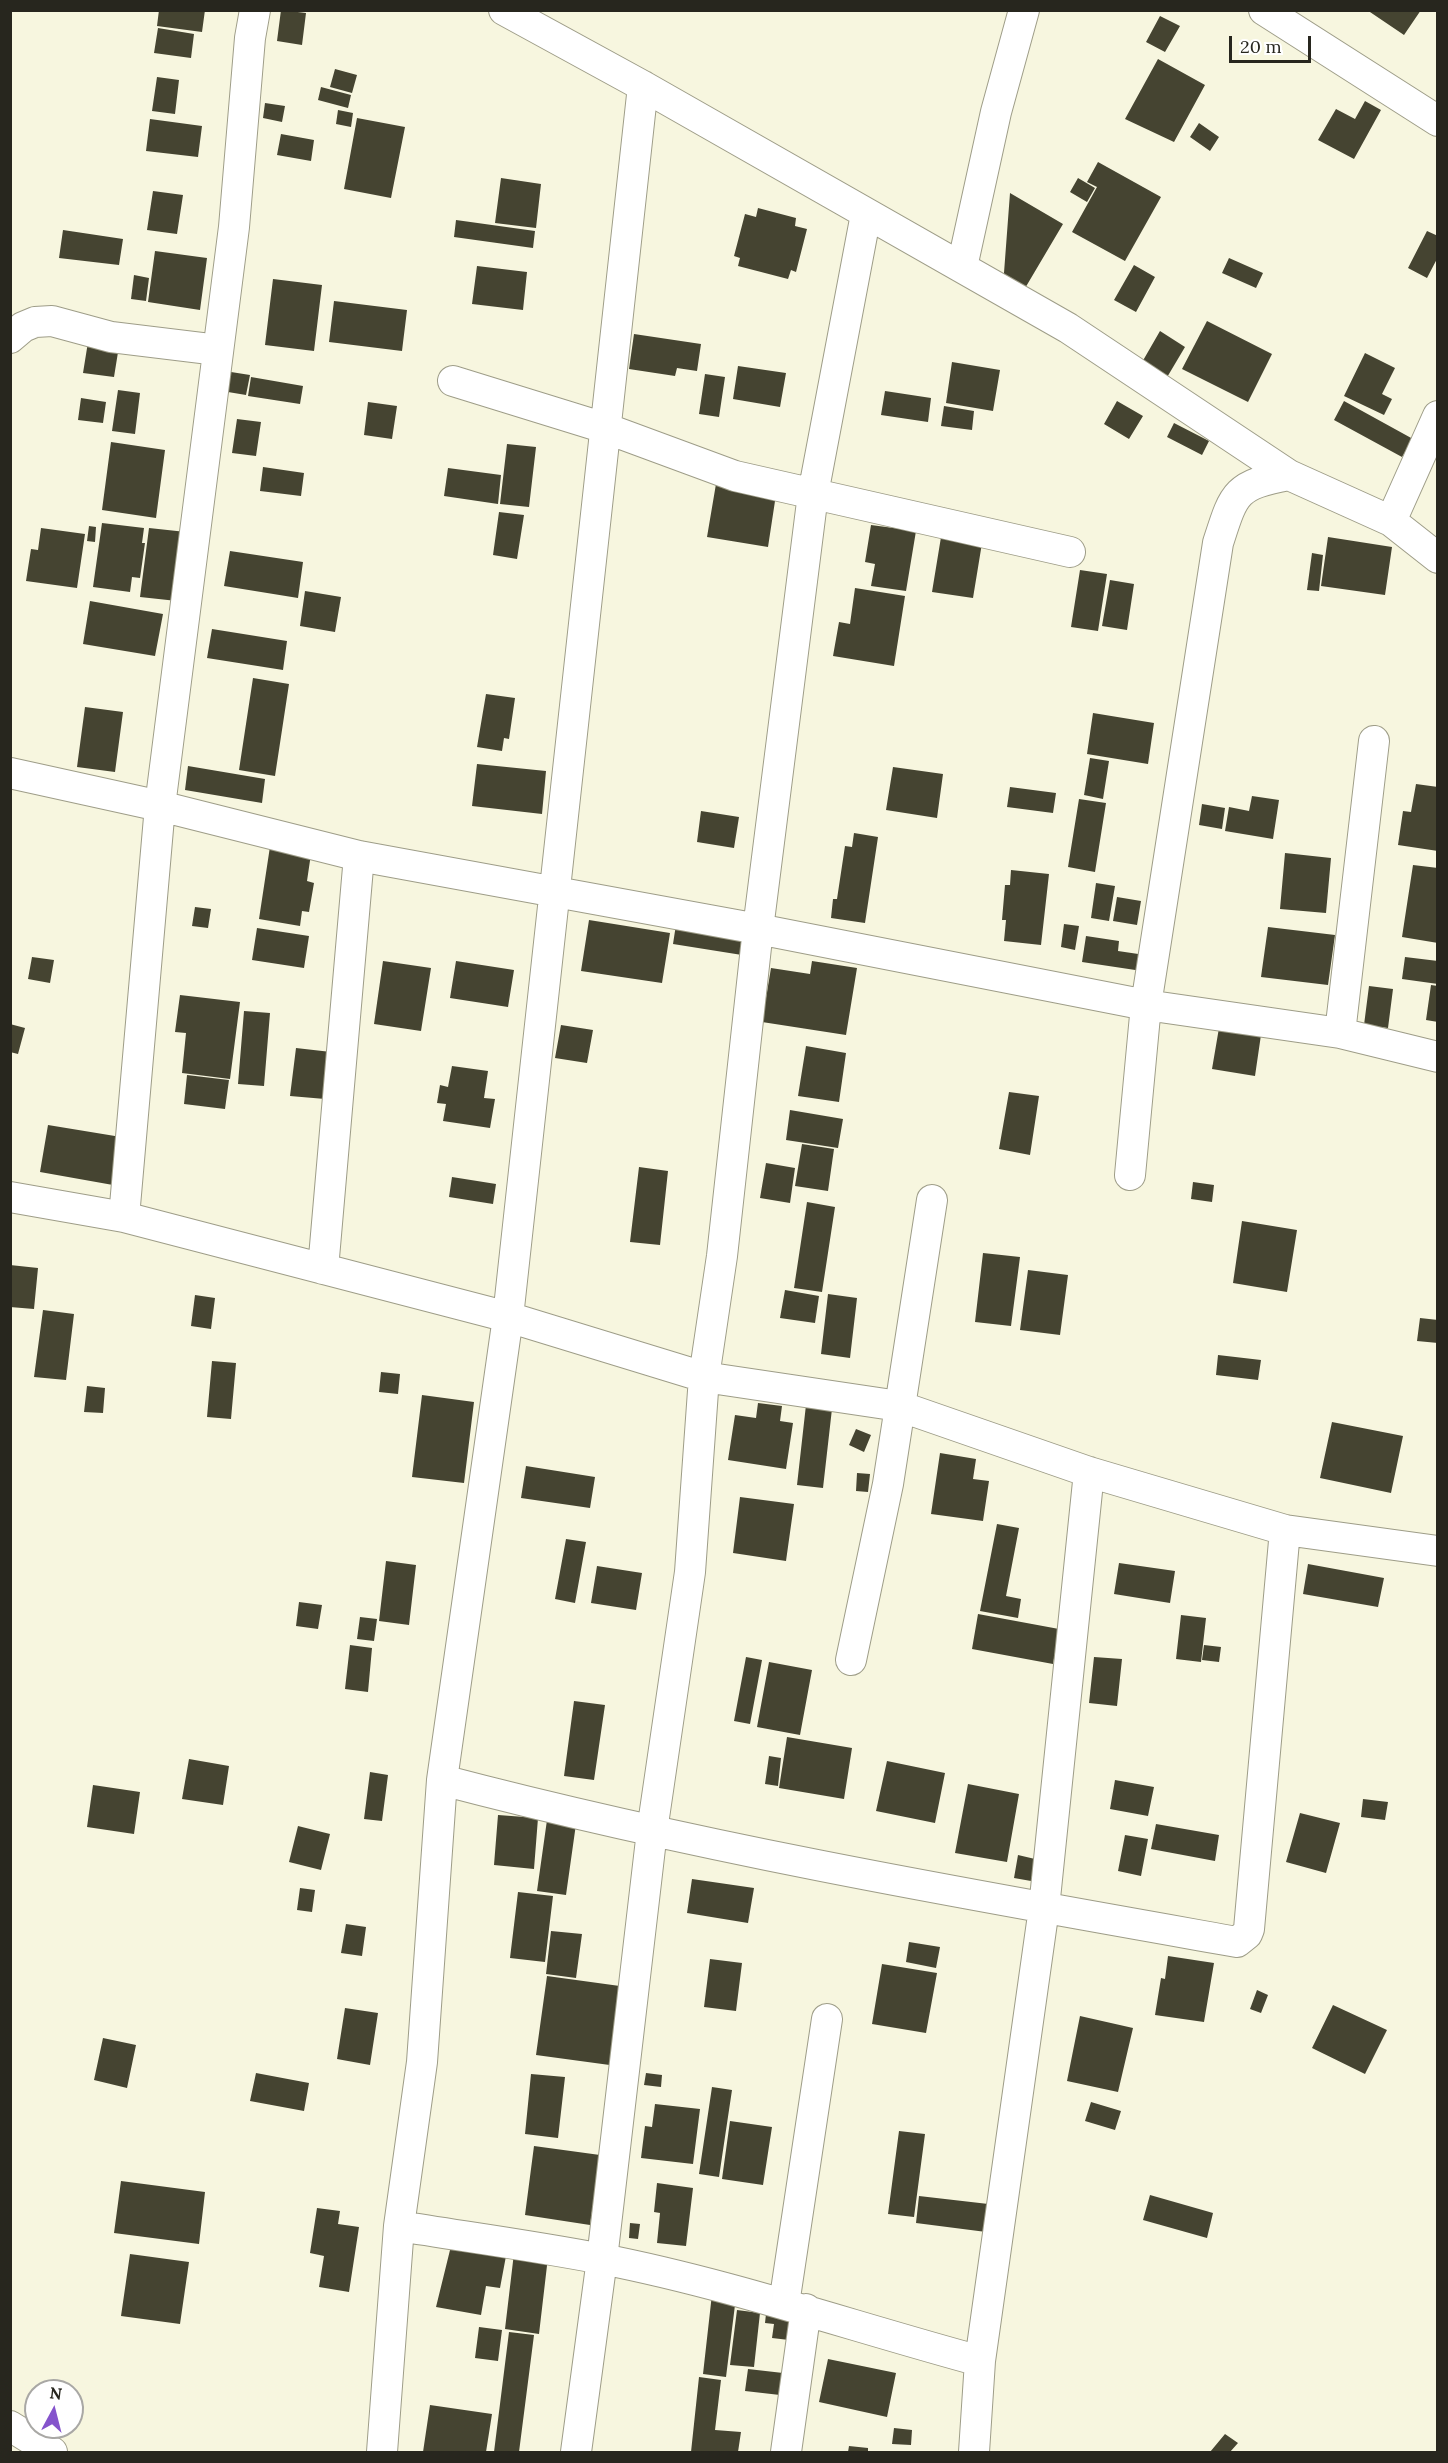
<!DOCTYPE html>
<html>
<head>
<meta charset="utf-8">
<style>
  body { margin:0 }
  #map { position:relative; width:1448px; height:2463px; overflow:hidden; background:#f7f6df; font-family:Lora,serif }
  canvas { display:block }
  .frame { position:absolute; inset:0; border:12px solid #27261e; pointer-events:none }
  .north { position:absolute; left:24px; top:2379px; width:60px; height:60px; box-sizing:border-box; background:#fff; border:2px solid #a9a8a5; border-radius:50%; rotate:7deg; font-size:16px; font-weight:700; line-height:24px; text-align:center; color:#27261e }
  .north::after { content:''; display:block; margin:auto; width:21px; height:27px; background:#8554cc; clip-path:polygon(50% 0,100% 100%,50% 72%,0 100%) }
  .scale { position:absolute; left:1229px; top:36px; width:82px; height:27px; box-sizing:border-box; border:3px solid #27261e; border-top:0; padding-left:8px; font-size:18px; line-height:21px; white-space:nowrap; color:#27261e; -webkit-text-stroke:4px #fff; paint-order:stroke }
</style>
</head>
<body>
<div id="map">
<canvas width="1448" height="2463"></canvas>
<div class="frame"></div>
<div class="north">N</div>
<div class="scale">20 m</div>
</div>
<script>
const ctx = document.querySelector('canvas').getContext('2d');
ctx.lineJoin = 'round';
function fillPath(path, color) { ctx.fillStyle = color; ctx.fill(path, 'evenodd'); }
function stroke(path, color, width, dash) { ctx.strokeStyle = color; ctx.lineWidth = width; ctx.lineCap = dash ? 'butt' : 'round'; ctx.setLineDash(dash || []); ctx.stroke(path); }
fillPath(new Path2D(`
  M 159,10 L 205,10 L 202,32 L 157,26 Z
  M 281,10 L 306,13 L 302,45 L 277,41 Z
  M 1367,10 L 1421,10 L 1404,35 Z
  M 1160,16 L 1180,26 L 1165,52 L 1146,42 Z
  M 158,28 L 194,34 L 191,58 L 154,53 Z
  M 1158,59 L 1205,85 L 1174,142 L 1125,119 Z
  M 335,69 L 357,75 L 352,93 L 330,87 Z
  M 157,77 L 179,80 L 175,114 L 152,111 Z
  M 321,87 L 351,95 L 348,108 L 318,100 Z
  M 1365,101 L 1381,110 L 1354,159 L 1318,140 L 1336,109 L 1355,119 Z
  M 265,103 L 285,106 L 282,122 L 263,118 Z
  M 338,110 L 353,113 L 351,127 L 336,124 Z
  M 357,118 L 405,127 L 391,198 L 344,189 Z
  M 150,119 L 202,126 L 198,157 L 146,151 Z
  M 1199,123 L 1219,137 L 1210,151 L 1190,137 Z
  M 281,134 L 314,140 L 311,161 L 277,155 Z
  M 1098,162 L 1161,197 L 1125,261 L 1072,232 L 1097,187 L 1087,182 Z
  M 501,178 L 541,184 L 536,228 L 495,223 Z
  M 1078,178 L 1095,188 L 1087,202 L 1070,192 Z
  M 153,191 L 183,195 L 177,234 L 147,230 Z
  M 1010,193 L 1063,224 L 1021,295 L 1003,286 Z
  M 758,208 L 796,218 L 795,226 L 807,229 L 796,272 L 791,270 L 788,279 L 738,266 L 740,258 L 734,256 L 745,214 L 756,217 Z
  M 456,220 L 535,231 L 533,248 L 454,237 Z
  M 63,230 L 123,239 L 119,265 L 59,258 Z
  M 1427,231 L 1438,236 L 1438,257 L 1427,278 L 1408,268 Z
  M 155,251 L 207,258 L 200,310 L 148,302 Z
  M 1229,258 L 1263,273 L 1256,288 L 1222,273 Z
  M 1134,265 L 1155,277 L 1136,312 L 1114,300 Z
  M 477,266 L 527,272 L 523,310 L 472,304 Z
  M 134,275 L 149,278 L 146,301 L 131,299 Z
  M 273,279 L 322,285 L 314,351 L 265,345 Z
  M 334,301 L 407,310 L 402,351 L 329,342 Z
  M 1207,321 L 1272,354 L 1248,402 L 1182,369 Z
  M 1160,331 L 1185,347 L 1166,379 L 1141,364 Z
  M 634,334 L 701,344 L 697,371 L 677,368 L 675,376 L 629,369 Z
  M 88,342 L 119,346 L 114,377 L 83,373 Z
  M 1365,353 L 1395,368 L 1382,394 L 1392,399 L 1384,415 L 1344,396 Z
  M 952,362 L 1000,370 L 993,411 L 946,403 Z
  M 738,366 L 786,373 L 780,407 L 733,399 Z
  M 231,372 L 250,375 L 246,395 L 228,392 Z
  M 705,374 L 725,377 L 719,417 L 699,414 Z
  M 251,377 L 303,386 L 300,404 L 248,396 Z
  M 118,390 L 140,393 L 135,434 L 112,431 Z
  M 885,391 L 931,398 L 928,422 L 881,415 Z
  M 81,398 L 106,402 L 103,423 L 78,420 Z
  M 1117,401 L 1143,416 L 1129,439 L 1104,424 Z
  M 1344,401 L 1413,439 L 1402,457 L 1334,420 Z
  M 368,402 L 397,406 L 392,439 L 364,435 Z
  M 944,406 L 974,411 L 972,430 L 941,426 Z
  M 237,419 L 261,422 L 256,456 L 232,453 Z
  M 1174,423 L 1209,441 L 1202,455 L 1167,437 Z
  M 111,442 L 165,450 L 156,518 L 102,510 Z
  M 507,444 L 536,447 L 529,507 L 500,504 Z
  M 263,467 L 304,473 L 301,496 L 260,491 Z
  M 448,468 L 501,475 L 498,504 L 444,496 Z
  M 717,478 L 777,488 L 768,547 L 707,537 Z
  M 499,512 L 524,515 L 517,559 L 493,555 Z
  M 102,523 L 144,528 L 142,543 L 145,543 L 140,578 L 132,577 L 130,592 L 93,587 Z
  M 871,525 L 916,531 L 906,591 L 871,586 L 875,564 L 865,562 Z
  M 89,526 L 96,527 L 95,542 L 87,541 Z
  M 41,528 L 85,534 L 77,588 L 26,581 L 31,549 L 38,550 Z
  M 149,528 L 186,532 L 177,601 L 140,597 Z
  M 942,531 L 983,537 L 973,598 L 932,592 Z
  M 1328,537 L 1392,547 L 1385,595 L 1321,586 Z
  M 230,551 L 303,562 L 298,598 L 224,586 Z
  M 1312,553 L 1323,555 L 1319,591 L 1307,590 Z
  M 1080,570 L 1107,574 L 1098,631 L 1071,627 Z
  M 1110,580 L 1134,584 L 1127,630 L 1102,626 Z
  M 855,588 L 905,596 L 894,666 L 833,656 L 839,622 L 850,624 Z
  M 305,591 L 341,597 L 335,632 L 300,626 Z
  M 90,601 L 163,614 L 155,656 L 83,644 Z
  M 212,629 L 287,641 L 283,670 L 207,658 Z
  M 253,678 L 289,684 L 275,776 L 239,770 Z
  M 486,694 L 515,698 L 509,739 L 504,738 L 502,751 L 477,747 Z
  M 85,707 L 123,712 L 115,772 L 77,767 Z
  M 1093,713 L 1154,723 L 1148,764 L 1087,754 Z
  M 1090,758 L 1109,761 L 1103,799 L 1084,795 Z
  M 477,764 L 546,771 L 542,814 L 472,806 Z
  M 188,766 L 265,779 L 262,803 L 185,790 Z
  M 893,767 L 943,774 L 937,818 L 886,810 Z
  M 1416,784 L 1438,787 L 1438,851 L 1398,845 L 1403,811 L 1411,812 Z
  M 1010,787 L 1056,793 L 1053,813 L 1007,807 Z
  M 1252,796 L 1279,800 L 1273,839 L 1225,831 L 1229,807 L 1249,811 Z
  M 1079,799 L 1106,803 L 1095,872 L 1068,867 Z
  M 1202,804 L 1225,808 L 1222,829 L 1199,825 Z
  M 701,811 L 739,817 L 734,848 L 697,842 Z
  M 854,833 L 878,837 L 865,923 L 831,918 L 833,899 L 837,899 L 845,846 L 852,847 Z
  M 271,840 L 312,847 L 307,881 L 314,883 L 309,912 L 302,911 L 300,926 L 259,919 Z
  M 1285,853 L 1331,858 L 1326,913 L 1280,909 Z
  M 1413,865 L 1438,868 L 1438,943 L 1402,937 Z
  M 1011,870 L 1049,874 L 1041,945 L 1004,941 L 1006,920 L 1002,920 L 1005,885 L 1010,885 Z
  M 1096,883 L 1115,886 L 1109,921 L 1091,918 Z
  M 1117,897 L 1141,901 L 1137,925 L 1113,921 Z
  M 195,907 L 211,909 L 208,928 L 192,926 Z
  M 677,918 L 746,929 L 742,955 L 673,944 Z
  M 589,920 L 670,933 L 662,983 L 581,971 Z
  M 1064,924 L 1079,926 L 1075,950 L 1061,947 Z
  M 1268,927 L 1335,935 L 1328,985 L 1261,977 Z
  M 257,928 L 309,936 L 304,968 L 252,960 Z
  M 1086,936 L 1119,941 L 1118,951 L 1145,955 L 1142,971 L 1082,962 Z
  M 32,957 L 54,960 L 50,983 L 28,979 Z
  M 1405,957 L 1438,961 L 1438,984 L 1402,979 Z
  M 383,961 L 431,968 L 421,1031 L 374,1024 Z
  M 456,961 L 514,970 L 508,1007 L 450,998 Z
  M 812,961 L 857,968 L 846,1035 L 762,1022 L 771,968 L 810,974 Z
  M 1431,985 L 1438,986 L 1438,1022 L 1426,1020 Z
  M 1369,986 L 1393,989 L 1388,1028 L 1364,1025 Z
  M 180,995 L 240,1002 L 230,1079 L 182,1073 L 186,1033 L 175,1032 Z
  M 244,1011 L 270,1013 L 264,1086 L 238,1084 Z
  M 1220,1022 L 1262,1028 L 1255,1076 L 1212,1069 Z
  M 10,1024 L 25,1028 L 18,1054 L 10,1052 Z
  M 561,1025 L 593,1030 L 587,1063 L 555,1058 Z
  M 806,1046 L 846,1053 L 839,1102 L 798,1096 Z
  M 296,1048 L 331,1052 L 325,1099 L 290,1096 Z
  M 452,1066 L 488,1071 L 484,1098 L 495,1099 L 490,1128 L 443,1121 L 446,1104 L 437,1103 L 440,1085 L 448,1087 Z
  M 187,1075 L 229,1080 L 225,1109 L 184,1104 Z
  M 1009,1092 L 1039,1096 L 1030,1155 L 999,1149 Z
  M 790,1110 L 843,1119 L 838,1148 L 786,1140 Z
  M 48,1125 L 121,1137 L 113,1185 L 40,1172 Z
  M 802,1144 L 834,1149 L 828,1191 L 795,1186 Z
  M 766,1163 L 795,1168 L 790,1203 L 760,1198 Z
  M 639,1167 L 668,1171 L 660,1245 L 630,1242 Z
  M 452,1177 L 496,1184 L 493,1204 L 449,1197 Z
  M 1193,1182 L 1214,1185 L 1212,1202 L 1191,1199 Z
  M 807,1202 L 835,1207 L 822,1292 L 794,1288 Z
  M 1242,1221 L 1297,1230 L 1287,1292 L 1233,1283 Z
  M 983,1253 L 1020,1257 L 1011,1326 L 975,1322 Z
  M 10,1265 L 38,1268 L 34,1309 L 10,1307 Z
  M 1028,1270 L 1068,1275 L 1060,1335 L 1020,1330 Z
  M 785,1290 L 819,1296 L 815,1323 L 780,1318 Z
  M 828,1294 L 857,1298 L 850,1358 L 821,1354 Z
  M 195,1295 L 215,1298 L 211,1329 L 191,1326 Z
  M 43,1310 L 74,1314 L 66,1380 L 34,1377 Z
  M 1420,1318 L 1438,1320 L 1438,1343 L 1417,1341 Z
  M 1218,1355 L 1261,1360 L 1258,1380 L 1216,1375 Z
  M 212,1361 L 236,1363 L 231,1419 L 207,1417 Z
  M 381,1372 L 400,1374 L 398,1394 L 379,1392 Z
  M 87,1386 L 105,1388 L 103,1413 L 84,1412 Z
  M 422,1395 L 474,1402 L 464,1483 L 412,1477 Z
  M 807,1396 L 833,1400 L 823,1488 L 797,1485 Z
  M 758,1403 L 782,1406 L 780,1421 L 793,1423 L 786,1469 L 728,1460 L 735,1415 L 756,1418 Z
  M 1332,1422 L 1403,1436 L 1391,1493 L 1320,1478 Z
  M 856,1429 L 871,1435 L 864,1452 L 849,1445 Z
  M 940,1453 L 976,1459 L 973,1479 L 989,1481 L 983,1521 L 931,1514 Z
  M 526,1466 L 595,1477 L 590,1508 L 521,1498 Z
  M 857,1473 L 870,1474 L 868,1492 L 856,1491 Z
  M 740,1497 L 794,1504 L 786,1561 L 733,1553 Z
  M 997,1524 L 1019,1528 L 1006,1596 L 1021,1599 L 1018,1618 L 980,1611 Z
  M 566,1539 L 586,1542 L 575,1603 L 555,1599 Z
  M 386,1561 L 416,1565 L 409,1625 L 379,1621 Z
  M 1119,1563 L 1175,1571 L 1170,1603 L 1114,1594 Z
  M 1308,1564 L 1384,1578 L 1378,1607 L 1303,1594 Z
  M 597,1566 L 642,1573 L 636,1610 L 591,1603 Z
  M 299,1602 L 322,1605 L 318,1629 L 296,1626 Z
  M 978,1614 L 1059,1629 L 1053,1664 L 972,1649 Z
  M 1181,1615 L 1206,1618 L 1201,1662 L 1176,1659 Z
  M 360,1617 L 377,1619 L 374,1641 L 357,1639 Z
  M 350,1645 L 372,1648 L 368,1692 L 345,1689 Z
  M 1204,1645 L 1221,1647 L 1219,1662 L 1202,1660 Z
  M 746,1657 L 762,1660 L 750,1724 L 734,1721 Z
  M 1094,1657 L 1122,1659 L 1117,1706 L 1089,1703 Z
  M 769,1662 L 812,1670 L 800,1735 L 757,1727 Z
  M 574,1701 L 605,1705 L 594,1780 L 564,1776 Z
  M 787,1737 L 852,1748 L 844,1799 L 779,1788 Z
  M 769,1756 L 781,1758 L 778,1786 L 765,1784 Z
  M 189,1759 L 229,1766 L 223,1805 L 182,1799 Z
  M 887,1761 L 945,1773 L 935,1823 L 876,1811 Z
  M 370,1772 L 388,1775 L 382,1821 L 364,1819 Z
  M 1115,1780 L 1154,1787 L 1148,1816 L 1110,1809 Z
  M 968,1784 L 1019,1794 L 1007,1862 L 955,1853 Z
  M 93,1785 L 140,1792 L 134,1834 L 87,1827 Z
  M 1363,1799 L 1388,1802 L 1385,1820 L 1361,1817 Z
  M 1300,1813 L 1340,1823 L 1326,1873 L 1286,1862 Z
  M 498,1815 L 538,1818 L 534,1869 L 494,1865 Z
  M 547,1820 L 576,1824 L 566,1895 L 537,1891 Z
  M 1156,1824 L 1219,1835 L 1215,1861 L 1151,1849 Z
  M 298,1826 L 330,1834 L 321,1870 L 289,1862 Z
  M 1125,1835 L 1148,1839 L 1141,1876 L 1118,1871 Z
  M 1018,1855 L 1035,1859 L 1031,1881 L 1014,1878 Z
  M 692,1879 L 754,1888 L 748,1923 L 687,1913 Z
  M 300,1888 L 315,1890 L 312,1912 L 297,1910 Z
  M 518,1892 L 553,1896 L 545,1962 L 510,1958 Z
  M 346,1924 L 366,1927 L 362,1956 L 341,1953 Z
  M 551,1931 L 582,1934 L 576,1978 L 546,1974 Z
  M 909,1942 L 940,1947 L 936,1968 L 906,1962 Z
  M 1168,1956 L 1214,1963 L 1204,2022 L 1155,2015 L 1161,1978 L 1165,1979 Z
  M 710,1959 L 742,1963 L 736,2011 L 704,2007 Z
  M 882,1964 L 937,1973 L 926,2033 L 872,2024 Z
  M 547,1976 L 627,1987 L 617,2066 L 536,2055 Z
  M 1257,1990 L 1268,1995 L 1261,2013 L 1250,2009 Z
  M 1333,2005 L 1387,2030 L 1365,2074 L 1312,2048 Z
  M 345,2008 L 378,2013 L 370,2065 L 337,2059 Z
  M 1080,2016 L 1133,2028 L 1118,2092 L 1067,2081 Z
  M 103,2038 L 136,2045 L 127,2088 L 94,2080 Z
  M 256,2073 L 309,2083 L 304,2111 L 250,2101 Z
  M 646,2073 L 662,2075 L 661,2087 L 644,2085 Z
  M 531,2074 L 565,2077 L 558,2138 L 525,2134 Z
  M 712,2087 L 732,2090 L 719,2177 L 699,2174 Z
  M 1091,2102 L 1121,2111 L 1115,2130 L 1085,2121 Z
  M 655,2104 L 700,2109 L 693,2164 L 641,2158 L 645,2126 L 652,2127 Z
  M 730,2121 L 772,2127 L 763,2185 L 722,2179 Z
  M 899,2131 L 925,2134 L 914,2217 L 888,2214 Z
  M 534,2146 L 600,2155 L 590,2225 L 525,2215 Z
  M 121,2181 L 205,2192 L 199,2244 L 114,2233 Z
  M 657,2183 L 693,2188 L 686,2246 L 657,2243 L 660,2213 L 654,2212 Z
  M 1150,2195 L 1213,2213 L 1207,2238 L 1143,2220 Z
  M 919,2196 L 997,2205 L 994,2233 L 916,2223 Z
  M 317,2208 L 340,2211 L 338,2224 L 359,2227 L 349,2292 L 319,2287 L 324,2256 L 310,2253 Z
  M 630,2223 L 640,2224 L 638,2239 L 629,2238 Z
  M 451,2246 L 506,2256 L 500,2288 L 486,2286 L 481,2315 L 436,2307 Z
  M 514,2253 L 548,2257 L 539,2334 L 505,2329 Z
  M 130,2254 L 189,2262 L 180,2324 L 121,2316 Z
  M 712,2294 L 736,2297 L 726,2377 L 703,2374 Z
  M 767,2305 L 793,2308 L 789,2340 L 772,2338 L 774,2324 L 765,2323 Z
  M 737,2310 L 760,2313 L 754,2367 L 730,2365 Z
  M 479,2327 L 502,2330 L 498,2361 L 475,2358 Z
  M 509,2332 L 534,2335 L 519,2452 L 494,2452 Z
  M 828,2359 L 896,2373 L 887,2417 L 819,2402 Z
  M 748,2369 L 783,2373 L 780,2395 L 745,2391 Z
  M 699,2377 L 721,2380 L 715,2430 L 741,2432 L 738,2452 L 691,2452 Z
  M 430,2405 L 492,2414 L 486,2452 L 423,2452 Z
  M 894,2428 L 912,2430 L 911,2445 L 892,2444 Z
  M 1225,2434 L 1238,2443 L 1230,2452 L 1210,2452 Z
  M 849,2446 L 868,2448 L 868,2452 L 848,2452 Z`), '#454431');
const minor = new Path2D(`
  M 504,10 L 643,86 L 1068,328 L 1289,475 L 1391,521 L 1438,558
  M 1264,10 L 1438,121
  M 962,267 L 996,112 L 1024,10
  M 10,338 L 23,327 L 35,322 L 52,321 L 111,337 L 218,350
  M 453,381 L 605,428 L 735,476 L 1070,552
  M 1391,521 L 1438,416
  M 10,773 L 160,806 L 359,856 L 758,929 L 1146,1005 L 1340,1033 L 1438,1057
  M 1340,1033 L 1374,741
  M 1130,1175 L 1146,1005 L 1218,543 C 1234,493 1235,485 1289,475
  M 10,1197 L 124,1217 L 508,1317 L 704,1377 L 899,1406 L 1089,1472 L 1285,1530 L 1438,1551
  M 124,1217 L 160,806 L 234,227 L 250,38 L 255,10
  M 323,1269 L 359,856
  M 851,1660 L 888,1484 L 932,1200
  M 442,1780 C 704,1849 971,1895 1237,1942 L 1247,1934 L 1249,1929 L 1285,1530
  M 399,2226 C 467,2237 535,2246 602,2259 C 730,2284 854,2327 980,2361
  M 784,2304 L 827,2019
  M 10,2426 L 52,2452
  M 382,2452 L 399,2226 L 422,2062 L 442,1780 L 508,1317 L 643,86
  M 576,2452 L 602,2259 L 652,1831 L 690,1572 L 704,1377 L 722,1256 L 758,929 L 813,494 L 866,214
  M 786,2452 L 806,2309
  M 974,2452 L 980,2361 L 1044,1908 L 1089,1472`);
stroke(minor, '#9e9d88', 32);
stroke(minor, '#fff', 30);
</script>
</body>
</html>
